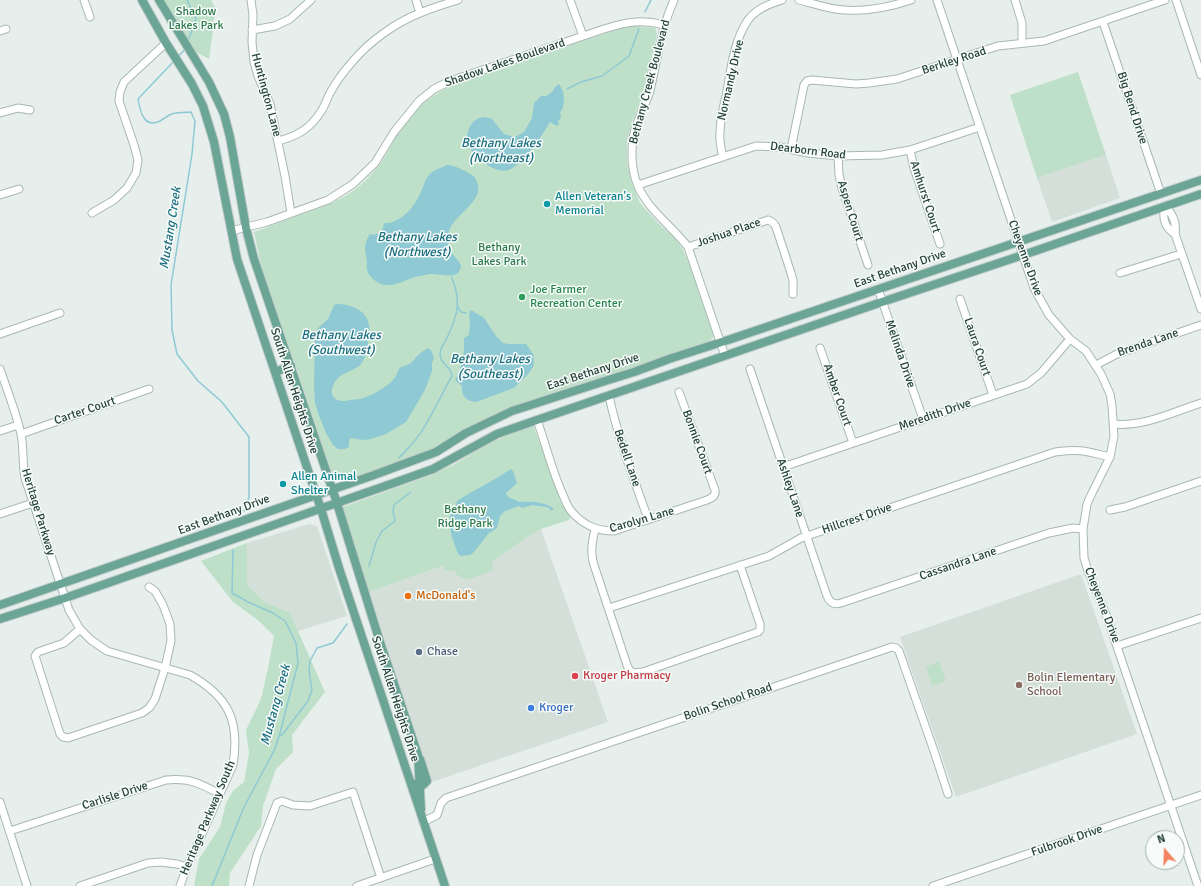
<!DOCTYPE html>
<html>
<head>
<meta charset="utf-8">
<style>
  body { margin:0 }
  #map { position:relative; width:1201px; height:886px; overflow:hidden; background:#e6efeb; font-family:Signika,sans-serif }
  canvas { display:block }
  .north { position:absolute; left:1145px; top:830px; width:40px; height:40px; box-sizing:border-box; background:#f7fbf9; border:1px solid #a3b1ad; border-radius:50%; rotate:341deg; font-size:11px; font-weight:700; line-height:16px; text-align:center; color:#24423a }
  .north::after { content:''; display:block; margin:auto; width:14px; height:18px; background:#f4845f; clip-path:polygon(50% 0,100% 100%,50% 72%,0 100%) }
</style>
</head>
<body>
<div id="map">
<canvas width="1201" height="886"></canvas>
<div class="north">N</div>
</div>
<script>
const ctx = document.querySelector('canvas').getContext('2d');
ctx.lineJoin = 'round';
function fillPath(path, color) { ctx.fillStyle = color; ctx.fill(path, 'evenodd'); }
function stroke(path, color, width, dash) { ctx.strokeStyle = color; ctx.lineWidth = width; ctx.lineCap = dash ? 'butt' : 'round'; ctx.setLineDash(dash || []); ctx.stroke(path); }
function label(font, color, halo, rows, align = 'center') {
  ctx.font = font + ' Signika,sans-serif'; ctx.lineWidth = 3; ctx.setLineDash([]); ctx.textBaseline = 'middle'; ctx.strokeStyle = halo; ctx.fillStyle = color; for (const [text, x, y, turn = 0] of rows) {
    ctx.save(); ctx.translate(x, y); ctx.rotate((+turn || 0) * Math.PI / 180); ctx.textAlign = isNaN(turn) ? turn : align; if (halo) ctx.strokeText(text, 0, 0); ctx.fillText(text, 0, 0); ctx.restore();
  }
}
fillPath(new Path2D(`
  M 1106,155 L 1120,198 L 1052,222 L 1037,178 Z
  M 309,524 L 317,526 L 347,616 L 298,631 L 290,613 L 265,602 L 247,585 L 247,543 Z
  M 541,529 L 608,722 L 432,782 L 368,592 L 443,566 L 454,571 L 457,575 L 494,570 L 492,562 L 529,536 Z
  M 1081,574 L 1137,734 L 956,797 L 900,637 Z`), '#d4dfda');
fillPath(new Path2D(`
  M 164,0 L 211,0 L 215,7 L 213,30 L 209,59 L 196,52 L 173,18 Z
  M 634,26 L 655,28 L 657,33 L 645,89 L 642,100 L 633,119 L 627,141 L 627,162 L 631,181 L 640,203 L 658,223 L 676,239 L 683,250 L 689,263 L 713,333 L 713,338 L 707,342 L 500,413 L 484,419 L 428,451 L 341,483 L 334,477 L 328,464 L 299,375 L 263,274 L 254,232 C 269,226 285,221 300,215 C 323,207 347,199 365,181 C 370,175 377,169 381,163 C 388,152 394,139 401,128 C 416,105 440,89 466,80 L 622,28 Z
  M 1078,72 L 1106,155 L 1037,178 L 1010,95 Z
  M 529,427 L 534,427 L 561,503 L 571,516 L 569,520 L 541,529 L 529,536 L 492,562 L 494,570 L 467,580 L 457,575 L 454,571 L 445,570 L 443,566 L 368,592 L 343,511 L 343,507 L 429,476 L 455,464 L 489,443 Z
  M 247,543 L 247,585 L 265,602 L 290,613 L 325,692 L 292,735 L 293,752 L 276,769 L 263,806 L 261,826 L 230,873 L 229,886 L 194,886 L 199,859 L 220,827 L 226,803 L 233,791 L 244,782 L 249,753 L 246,730 L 261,699 L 268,668 L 274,636 L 259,621 L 233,602 L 201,561 Z
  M 939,661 L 946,681 L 932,686 L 926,667 Z`), '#bfe0c8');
fillPath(new Path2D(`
  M 559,84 C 565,92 565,101 562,110 L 560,112 L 561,118 L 558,121 L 559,124 L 557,126 L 550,122 C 543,135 524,162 511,169 C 497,176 475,158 469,146 C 464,134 470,119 483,117 C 486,117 489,118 492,119 L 504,134 L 515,137 L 524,132 L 532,118 L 534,103 L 541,96 L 546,96 L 552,92 L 556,86 Z
  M 447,165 C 456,166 464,170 472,175 C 475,177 476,179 477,183 C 486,202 449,216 448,236 C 446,252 454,253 461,265 C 460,282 441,273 430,274 C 425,275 420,276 415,277 C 406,280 397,285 388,285 C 383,286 379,283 374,280 C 371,277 368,274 367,270 C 366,267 367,264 367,261 C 365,249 363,245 370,234 C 378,236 383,232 384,223 C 399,224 413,209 419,196 C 423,189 424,180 430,174 C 435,169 441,168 447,165 Z
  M 337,304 C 350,304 367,310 369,325 C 370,332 368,338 368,344 C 367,350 365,359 361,364 C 354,372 338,372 333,386 C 328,399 340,403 350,400 C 353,399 356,400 359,399 C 368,398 387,387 393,380 C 396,377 397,373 399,369 C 401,366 406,366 409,364 C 413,362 415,358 418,355 C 421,353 424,350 428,348 L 431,350 L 434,358 L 432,363 L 432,371 L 425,390 L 406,422 L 386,434 L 371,439 L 363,440 L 351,438 L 349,441 L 349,447 L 345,449 L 338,449 L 333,445 L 326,433 L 318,413 L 315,403 L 314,387 L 315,335 L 317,329 L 328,319 L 334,305 Z
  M 471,310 L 484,318 L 496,336 L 503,343 L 509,344 L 526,344 L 529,348 L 533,354 L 534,361 L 533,367 L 529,373 L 514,388 L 476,402 C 467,401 461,397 462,386 L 455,380 C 462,367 465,353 464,338 L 469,335 L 470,323 L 469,313 Z
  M 511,469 L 513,471 L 517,483 L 506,493 C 508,500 515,498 519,502 C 528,501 547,502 554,509 L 551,511 L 550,509 L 547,507 L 532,505 L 522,508 L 519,506 L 505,511 L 500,516 L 497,528 L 488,534 L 474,552 L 470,555 L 461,556 L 458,554 L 452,537 L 449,523 L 451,513 L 455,509 L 457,501 C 474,490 493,481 511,469 Z`), '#8ec9d4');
stroke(new Path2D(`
  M 187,0 L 196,19 L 188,41
  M 645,12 L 651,0
  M 178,57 L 186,48
  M 174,61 L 138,99 C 140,111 144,129 160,121 C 164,119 168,115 172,114 C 177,112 185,113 191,112 L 195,121 L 192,154 L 171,285 L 172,330 L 177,354 L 198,381 L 222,402 L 249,437 L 249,497 L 244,511
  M 567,89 L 581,82 L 602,76 L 629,56 L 639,29
  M 458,307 L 461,312 L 466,313
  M 399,458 C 407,449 417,440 423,429 C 434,412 442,393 452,376 C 451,374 451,371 450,370 C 446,364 440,362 440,354 C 440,348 443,346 446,340 C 457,317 462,303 452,278
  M 369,566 L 376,542 L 382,531 L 395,521 L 393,511 L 394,505 L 411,492
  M 279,736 L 282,735 L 308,701 L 312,690 L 309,670 L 310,661 L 317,648 L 333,643 L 347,624
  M 212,886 L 244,807 L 275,749 L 280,733 L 298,663 L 296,643 L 285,621 L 273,613 L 248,602 L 232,593 L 233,550`), '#8ec9d4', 1.5);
const minor = new Path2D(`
  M 84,0 L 90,17
  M 251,0 L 253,15 L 252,42 L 254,62 L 258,76 L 270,104 L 285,176 L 291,213
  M 416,0 L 420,13
  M 570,0 L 583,36
  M 674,0 C 661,29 657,61 650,91 C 645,107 636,121 633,138 C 631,154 631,170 638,186 C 649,211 672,226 688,247 L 725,356
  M 799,0 C 811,3 823,7 835,9 C 861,13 887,8 911,0
  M 937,0 L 1034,288 L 1049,315 L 1070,339 L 1086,351 L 1101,374 L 1110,394 L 1112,406 L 1114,436 L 1110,457 L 1092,493 L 1087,504 L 1083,529 L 1084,558 L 1088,571 L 1107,617 L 1198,886
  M 1015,0 L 1022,23 L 1022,43
  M 1176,0 L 1201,75
  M 1103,22 L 1161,194
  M 252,30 L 275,26 L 290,19 L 311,0
  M 0,31 L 6,29
  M 0,113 L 18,108 L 30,110
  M 278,141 C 298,136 311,128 322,110 C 325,105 327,99 330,93 C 336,82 344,71 353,61 C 370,41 395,23 420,13 C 432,8 445,4 458,0
  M 791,149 L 804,85 L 807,81 L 812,80 L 856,84 L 869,83 L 897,79 L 998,46 L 1044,41 L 1165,0
  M 910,150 L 914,168 L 940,244
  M 838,156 L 839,175 L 842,188 L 868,265
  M 723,157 C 721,149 719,141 720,133 C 720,120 723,108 726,96 C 731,71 733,42 748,20 C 756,9 769,4 782,0
  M 638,185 L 756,146 L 779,147 L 808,153 L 838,156 L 882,155 L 910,150 L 980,127
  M 0,195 L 19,189
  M 1165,206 C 1173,214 1177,223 1175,234 L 1201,309
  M 1165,206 C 1162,218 1164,227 1175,234
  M 92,213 L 114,200 L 127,188 L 136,173 L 138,160 L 134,145 L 119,101 L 120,92 L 124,82 L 166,43
  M 231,231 L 267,222 L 328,200 L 353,184 L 375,163 L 394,132 L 419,101 L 434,89 L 450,81 L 604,29 C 626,22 642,19 664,25
  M 688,247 L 768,220 C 772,221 774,223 776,227 L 791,273 L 793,280 L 793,294
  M 1120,273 L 1181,254
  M 878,289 L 923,419
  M 960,299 L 993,395
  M 0,334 L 60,313
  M 820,348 L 853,443
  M 1096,365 L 1117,354 L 1201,325
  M 0,369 C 7,390 16,412 21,434 C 24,449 22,463 25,478 L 69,610 L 80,629 L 91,640 L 107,651 L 190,675 C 229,697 240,721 233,765 L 187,867 L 180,886
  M 750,369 L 827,596 C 830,603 834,605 841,603 L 1049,533 L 1073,528 L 1083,529
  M 609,396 C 618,438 634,479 648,519
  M 537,420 C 546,445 552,471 563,495 C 565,500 568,507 571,511 C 583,525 596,531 614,531 L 707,500 C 712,498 716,496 715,490 L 679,392
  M 1114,424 C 1144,427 1173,412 1201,403
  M 0,431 L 18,425
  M 21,434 L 149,389
  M 783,467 L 1027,384 L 1041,373 L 1070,339
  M 1110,510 L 1125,507 L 1201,481
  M 0,514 L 33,503
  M 595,529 C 592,542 590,553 594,565 L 628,668 L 633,673 L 643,672 L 758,632 L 760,630 L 760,624 L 740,565
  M 609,608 L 769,556 L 801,538 L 1055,452 C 1077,448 1089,452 1110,457
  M 80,629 L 64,643 L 38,652 L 35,656 L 60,734 L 63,737 L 68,738 L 142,713 L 149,708 L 155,699 L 165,668 L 171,641 L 170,624 L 163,605 L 155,591 L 149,587
  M 1117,646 L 1201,618
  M 0,802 L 27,886
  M 423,822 L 437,815 L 441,803 L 446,798 L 892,647 L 896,648 L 899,651 L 934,751 L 948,794
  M 10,831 L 166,780 C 191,778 199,783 220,794
  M 80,886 L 148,863 L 161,862 L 177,864 L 187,867
  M 249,886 L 257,855 L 277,803 L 282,801 L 293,805 L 310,806 L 353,792 L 381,878
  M 357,886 L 435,859
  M 933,886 L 1201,795`);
const major = new Path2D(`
  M 142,0 L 166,43 L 192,84 L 203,106 L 214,142 L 237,259 L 321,509 L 339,568 L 445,886
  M 159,0 L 209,82 L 224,114 L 230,137 L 246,228 L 254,259 L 337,503 L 379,639 L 418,755 L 421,809
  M 275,372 L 291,366
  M 0,605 L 374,475 L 436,452 L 466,433 L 512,411 L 605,381 L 634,372 L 669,359 L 728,340 L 1201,180
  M 0,619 L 65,598 L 391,484 L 433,469 L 497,434 L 537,420 L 882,302 L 1029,253 L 1201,194
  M 417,783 L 423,785 L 427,781 L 420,759`);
stroke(minor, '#a8b8b2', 9);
stroke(major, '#c2cac8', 10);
stroke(minor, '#fff', 7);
stroke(major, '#6aa596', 8);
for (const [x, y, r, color] of [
  [547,204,4,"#0f9aa8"],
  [522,297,4,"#2e9e5b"],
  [283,484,4,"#0f9aa8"],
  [408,596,4,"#e8710a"],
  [419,652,4,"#5c6f8a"],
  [575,676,4,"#e0444e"],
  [1019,685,4,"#8d6e63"],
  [531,708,4,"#3f7fe0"]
]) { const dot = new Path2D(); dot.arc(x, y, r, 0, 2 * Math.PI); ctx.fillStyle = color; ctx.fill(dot); stroke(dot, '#f7fbf9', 1.5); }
label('12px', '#2d7a4b', '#f7fbf9', [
  ["Shadow",196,12],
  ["Lakes Park",196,26],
  ["Bethany",499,248],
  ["Lakes Park",499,262],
  ["Bethany",465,510],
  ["Ridge Park",465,524]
]);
label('12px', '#24423a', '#f7fbf9', [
  ["Berkley Road",954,61,-18],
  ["Shadow Lakes Boulevard",505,63,-19],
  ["Normandy Drive",731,80,-77],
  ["Bethany Creek Boulevard",650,82,-75],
  ["Huntington Lane",266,95,75],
  ["Big Bend Drive",1132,108,72],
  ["Dearborn Road",808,151,7],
  ["Amhurst Court",925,197,72],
  ["Aspen Court",850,211,73],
  ["Joshua Place",729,233,-19],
  ["Cheyenne Drive",1025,258,70],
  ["East Bethany Drive",900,269,-19],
  ["Brenda Lane",1148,343,-19],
  ["Laura Court",977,347,71],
  ["Melinda Drive",900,354,71],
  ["East Bethany Drive",593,372,-18],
  ["South Allen Heights Drive",294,391,72],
  ["Amber Court",837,395,71],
  ["Carter Court",85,411,-19],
  ["Meredith Drive",935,415,-19],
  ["Bonnie Court",697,442,70],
  ["Bedell Lane",627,458,71],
  ["Ashley Lane",790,488,71],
  ["Heritage Parkway",38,512,73],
  ["East Bethany Drive",224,515,-20],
  ["Hillcrest Drive",857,519,-19],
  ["Carolyn Lane",642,520,-16],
  ["Cassandra Lane",958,564,-19],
  ["Cheyenne Drive",1102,605,69],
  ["South Allen Heights Drive",395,699,72],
  ["Bolin School Road",728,702,-19],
  ["Carlisle Drive",115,796,-18],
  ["Heritage Parkway South",208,818,-67],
  ["Fulbrook Drive",1067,841,-19]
]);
label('12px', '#0d838f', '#f7fbf9', [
  ["Allen Veteran's",555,197],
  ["Memorial",555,211],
  ["Allen Animal",291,477],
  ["Shelter",291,491]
], 'left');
label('12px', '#27864d', '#f7fbf9', [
  ["Joe Farmer",530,290],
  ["Recreation Center",530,304]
], 'left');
label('12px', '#c56008', '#f7fbf9', [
  ["McDonald's",416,596]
], 'left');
label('12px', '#4e5e75', '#f7fbf9', [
  ["Chase",427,652]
], 'left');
label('12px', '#be3a42', '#f7fbf9', [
  ["Kroger Pharmacy",583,676]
], 'left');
label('12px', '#785e54', '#f7fbf9', [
  ["Bolin Elementary",1027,678],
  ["School",1027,692]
], 'left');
label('12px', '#366cbe', '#f7fbf9', [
  ["Kroger",539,708]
], 'left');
label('italic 13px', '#1c6f80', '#f7fbf9', [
  ["Bethany Lakes",501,144],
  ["(Northeast)",501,159],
  ["Mustang Creek",171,228,-81],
  ["Bethany Lakes",417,238],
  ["(Northwest)",417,253],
  ["Bethany Lakes",341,336],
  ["(Southwest)",341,351],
  ["Bethany Lakes",490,360],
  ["(Southeast)",490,375],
  ["Mustang Creek",276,705,-75]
]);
</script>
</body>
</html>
